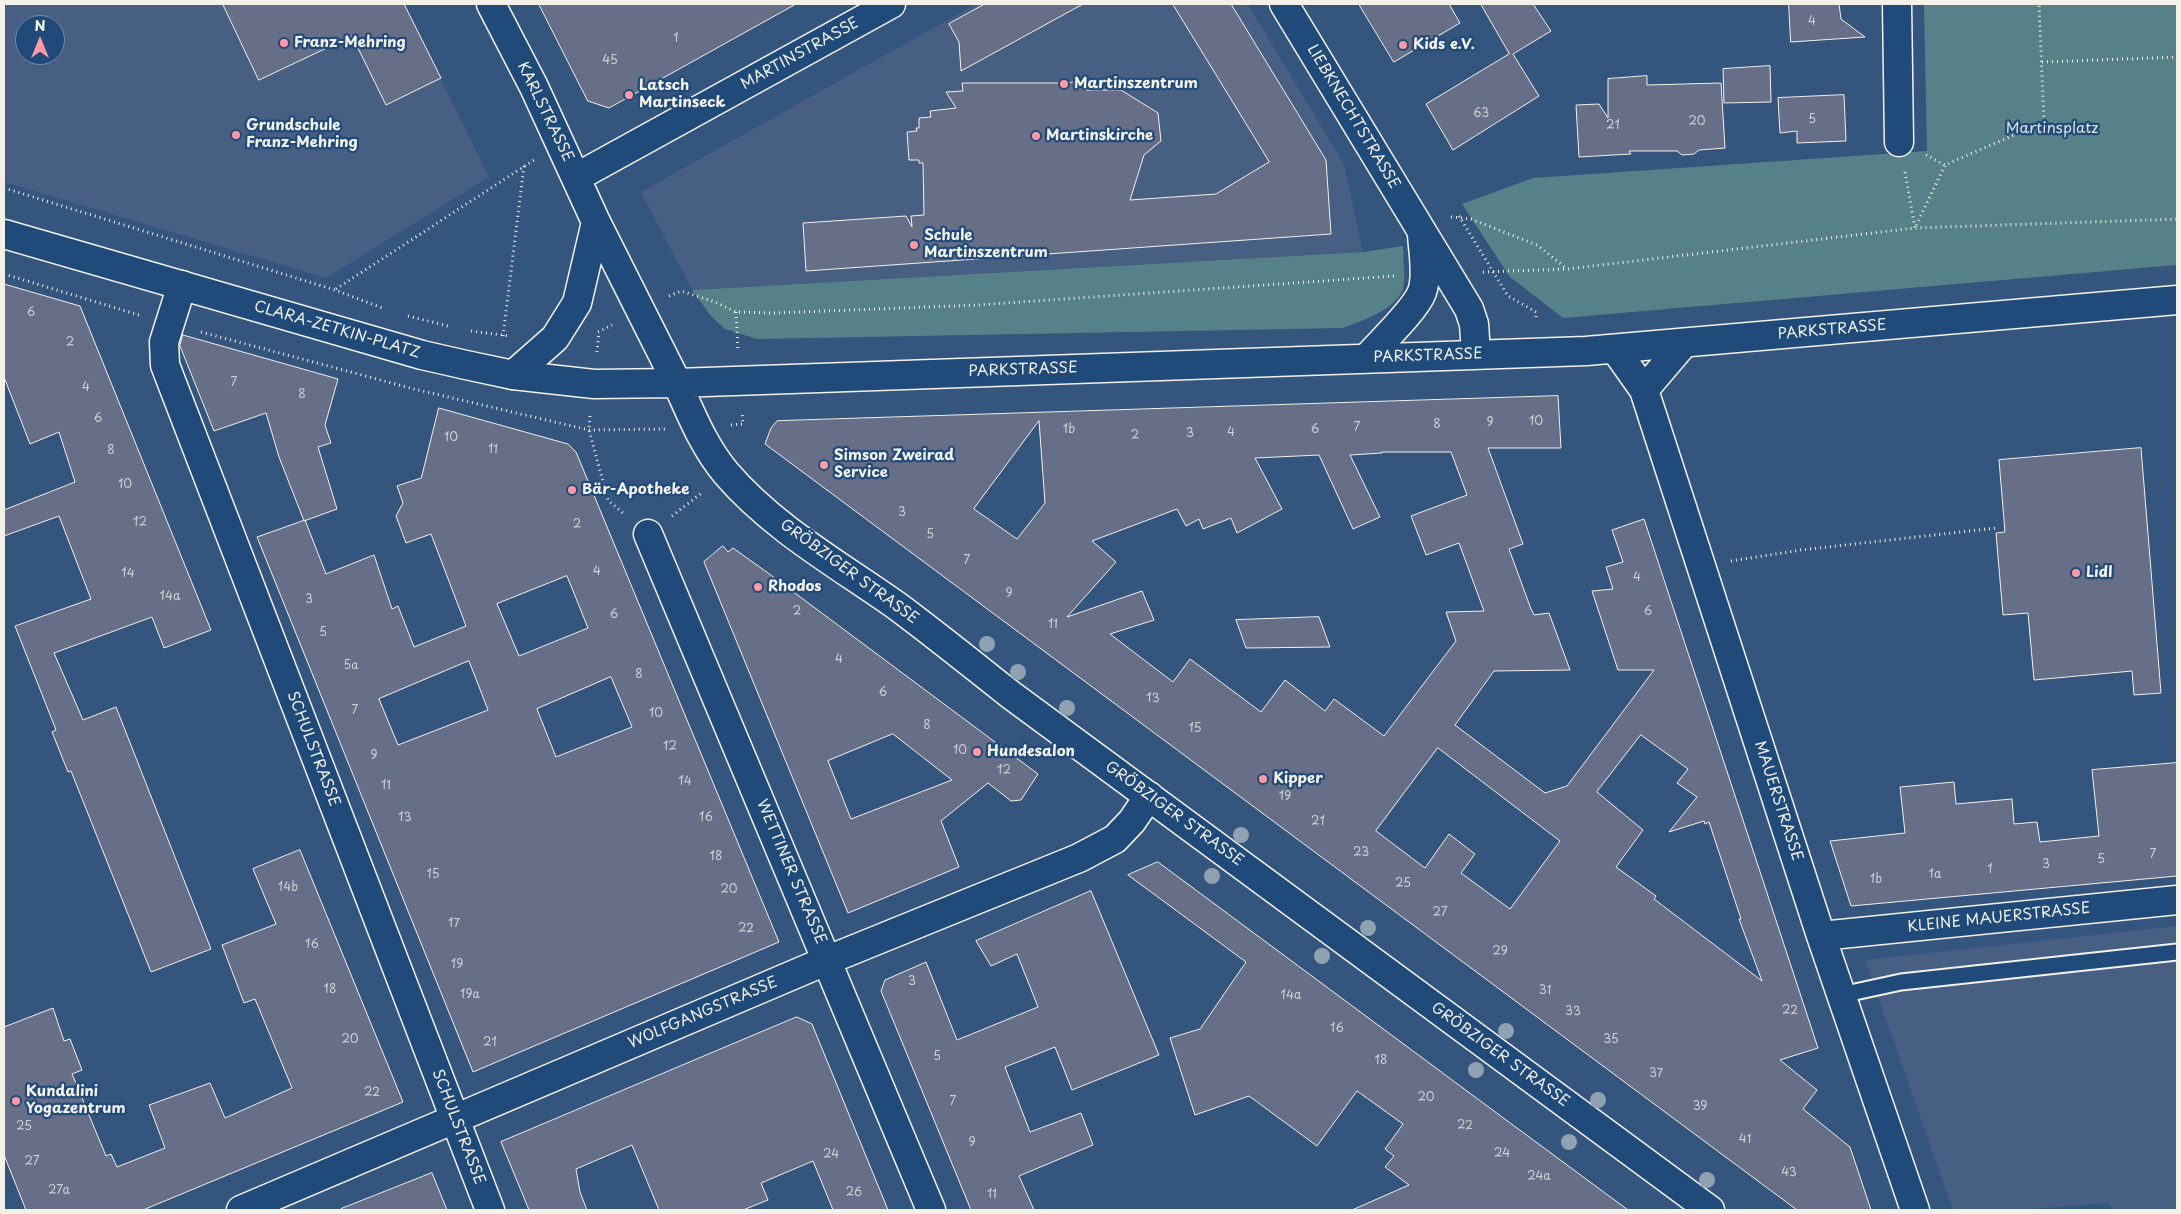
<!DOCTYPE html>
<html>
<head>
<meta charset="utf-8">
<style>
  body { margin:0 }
  #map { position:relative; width:2181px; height:1214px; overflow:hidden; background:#34557e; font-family:"Playpen Sans",sans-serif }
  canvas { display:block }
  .frame { position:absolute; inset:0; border:5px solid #f4f1e8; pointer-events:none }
  .north { position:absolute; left:15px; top:15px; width:50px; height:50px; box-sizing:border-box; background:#1f4a7a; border:1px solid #748da6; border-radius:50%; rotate:0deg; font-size:14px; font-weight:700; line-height:20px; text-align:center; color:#f4f1e8 }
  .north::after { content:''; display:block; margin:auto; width:18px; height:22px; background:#ff9aa2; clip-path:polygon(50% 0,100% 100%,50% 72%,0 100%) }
</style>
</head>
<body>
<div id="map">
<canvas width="2181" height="1214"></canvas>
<div class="frame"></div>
<div class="north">N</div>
</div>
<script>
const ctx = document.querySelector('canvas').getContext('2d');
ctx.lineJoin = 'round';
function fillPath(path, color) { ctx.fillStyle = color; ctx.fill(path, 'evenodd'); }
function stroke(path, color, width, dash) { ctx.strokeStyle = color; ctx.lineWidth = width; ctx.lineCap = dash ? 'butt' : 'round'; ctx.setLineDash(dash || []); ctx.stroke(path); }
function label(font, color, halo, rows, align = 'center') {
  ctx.font = font + ' "Playpen Sans",sans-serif'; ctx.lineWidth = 4.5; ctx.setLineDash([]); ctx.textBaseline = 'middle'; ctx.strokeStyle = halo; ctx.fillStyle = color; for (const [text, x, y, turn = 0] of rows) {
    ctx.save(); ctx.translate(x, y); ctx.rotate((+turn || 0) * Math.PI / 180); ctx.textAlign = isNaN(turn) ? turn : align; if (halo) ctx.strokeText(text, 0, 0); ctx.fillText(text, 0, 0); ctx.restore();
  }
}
fillPath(new Path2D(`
  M 4,4 L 404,4 L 489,177 L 326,278 L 4,182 ZM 25,25 L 55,25 L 55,55 L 25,55 Z
  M 976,4 L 1248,4 L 1344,164 L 1363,252 L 692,290 L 641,192 Z
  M 2177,926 L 2177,1210 L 2113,1210 L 2108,1203 L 2018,1210 L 1953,1210 L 1865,960 Z`), '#475f83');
fillPath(new Path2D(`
  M 1924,4 L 2177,4 L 2177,265 L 1563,318 L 1510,277 L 1462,204 L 1533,178 L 1927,151 Z
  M 1403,246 C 1403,256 1406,280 1403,289 C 1395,310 1362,321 1343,328 L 757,339 L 725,329 L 711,316 L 692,290 L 1363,252 Z`), '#568188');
const building = new Path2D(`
  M 223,4 L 404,4 L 441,78 L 386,105 L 352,36 L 259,80 Z
  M 539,4 L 796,4 L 609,108 L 588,101 Z
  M 985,4 L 1083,4 L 961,71 L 959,42 L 949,24 Z
  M 1173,4 L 1231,4 L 1326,160 L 1331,234 L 806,271 L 803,223 L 906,216 L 912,227 L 911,216 L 924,215 L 923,163 L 919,163 L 919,160 L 909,160 L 907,132 L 917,131 L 916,128 L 919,128 L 919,118 L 931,117 L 930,111 L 956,108 L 946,92 L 963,91 L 962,83 L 1064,83 L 1085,81 L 1085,90 L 1121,90 L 1158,113 L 1161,141 L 1144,155 L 1130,200 L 1216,194 L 1269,162 Z
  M 1359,4 L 1449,4 L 1460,23 L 1394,62 Z
  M 1481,4 L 1533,4 L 1551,31 L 1513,54 L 1539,96 L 1453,150 L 1426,104 L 1509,54 Z
  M 1789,4 L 1839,4 L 1841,19 L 1865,37 L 1791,42 Z
  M 1770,66 L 1771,102 L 1724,103 L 1723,69 Z
  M 1647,76 L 1647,85 L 1721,83 L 1725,148 L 1699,150 L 1694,154 L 1682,155 L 1677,151 L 1629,151 L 1631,154 L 1579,157 L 1576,105 L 1599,104 L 1608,118 L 1608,79 Z
  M 1844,95 L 1846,141 L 1797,143 L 1797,131 L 1780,133 L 1778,98 Z
  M 4,284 L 80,306 L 211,630 L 164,648 L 152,617 L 54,653 L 83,720 L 116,707 L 211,949 L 151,972 L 71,771 L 68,772 L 52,732 L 56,730 L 15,626 L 91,599 L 59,516 L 4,536 L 4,510 L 75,482 L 59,432 L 30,444 L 4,377 Z
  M 183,335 L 338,379 L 325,425 L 331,443 L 318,447 L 337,509 L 304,521 L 279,457 L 266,413 L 214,431 L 180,346 Z
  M 1558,396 L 1561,448 L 1488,448 L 1523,544 L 1509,549 L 1531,609 L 1534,615 L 1549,613 L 1570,670 L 1494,671 L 1455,725 L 1545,793 L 1567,786 L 1654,670 L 1618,670 L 1592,591 L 1613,589 L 1606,567 L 1623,562 L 1612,530 L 1644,519 L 1818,1048 L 1780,1060 L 1817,1090 L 1803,1109 L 1850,1147 L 1871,1210 L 1797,1210 L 765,444 L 771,428 L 777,421 ZM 1039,421 L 1045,503 L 1017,539 L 974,509 ZM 1382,452 L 1451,452 L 1467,495 L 1411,516 L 1426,555 L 1459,543 L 1484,611 L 1446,612 L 1456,641 L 1384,736 L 1334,699 L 1325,711 L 1285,680 L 1261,712 L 1190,659 L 1173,682 L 1110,634 L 1154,620 L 1142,591 L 1067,617 L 1116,562 L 1092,541 L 1177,509 L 1186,526 L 1199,519 L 1203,529 L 1231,518 L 1237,533 L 1282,509 L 1255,458 L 1319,455 L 1353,529 L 1380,517 L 1350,455 L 1382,453 ZM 1641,735 L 1688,769 L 1677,783 L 1697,797 L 1669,832 L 1704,821 L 1705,824 L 1709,822 L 1741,919 L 1739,919 L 1762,981 L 1654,899 L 1656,896 L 1616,867 L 1643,830 L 1597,792 ZM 1438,748 L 1560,841 L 1510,909 L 1461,873 L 1475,854 L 1449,834 L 1425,868 L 1376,831 Z
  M 439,408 L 568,444 L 576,452 L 779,942 L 473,1072 L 257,537 L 305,520 L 326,574 L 374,555 L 392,609 L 398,606 L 414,647 L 466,626 L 431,534 L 406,543 L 396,516 L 403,503 L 397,486 L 421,478 ZM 567,576 L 588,628 L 519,656 L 497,604 ZM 469,661 L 488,710 L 398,745 L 379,699 ZM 611,677 L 632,727 L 556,757 L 537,709 Z
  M 2141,448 L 2161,693 L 2134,695 L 2132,671 L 2034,680 L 2028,613 L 2003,615 L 1996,533 L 2005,532 L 1999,460 Z
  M 723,546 L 728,552 L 733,548 L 768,573 L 1038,774 L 1021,800 L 1011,801 L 988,783 L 941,821 L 959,867 L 848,913 L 704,562 ZM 893,734 L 952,780 L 851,819 L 828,761 Z
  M 1319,617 L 1330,647 L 1246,648 L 1236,620 Z
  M 2177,763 L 2177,876 L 1851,906 L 1830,841 L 1905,833 L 1900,787 L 1954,782 L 1956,804 L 2012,799 L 2014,824 L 2037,822 L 2040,842 L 2099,836 L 2092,770 Z
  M 300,850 L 403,1102 L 143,1210 L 26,1210 L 4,1155 L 4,1027 L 53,1008 L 64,1041 L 70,1039 L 82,1070 L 72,1074 L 106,1156 L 111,1154 L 117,1167 L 165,1148 L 149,1105 L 210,1083 L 225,1118 L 292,1088 L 255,999 L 244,1003 L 222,945 L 276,924 L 253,869 Z
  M 1158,862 L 1498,1114 L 1628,1210 L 1352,1210 L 1409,1185 L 1385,1167 L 1394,1156 L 1385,1149 L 1403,1124 L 1357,1091 L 1317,1146 L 1249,1096 L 1195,1115 L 1170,1038 L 1200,1029 L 1246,962 L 1128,875 Z
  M 1091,891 L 1159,1055 L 1072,1090 L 1055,1047 L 1005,1067 L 1030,1132 L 1081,1113 L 1093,1145 L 1019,1176 L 1034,1210 L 971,1210 L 881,991 L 885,980 L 926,962 L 957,1040 L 1038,1007 L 1017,954 L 991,966 L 976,941 Z
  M 797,1017 L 812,1024 L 888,1210 L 833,1210 L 813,1161 L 761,1183 L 768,1200 L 743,1210 L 659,1210 L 632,1145 L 576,1169 L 580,1192 L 587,1210 L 529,1210 L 501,1142 Z
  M 432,1173 L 447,1210 L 341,1210 L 341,1209 Z`);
fillPath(building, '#666e88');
stroke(building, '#f4f1e8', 1);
const service = new Path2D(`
  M 1841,995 L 1901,982 L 2177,952`);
const minor = new Path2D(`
  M 491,4 L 534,87 L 596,222 L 677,383
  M 1284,4 L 1469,309 L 1474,324 L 1476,354
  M 1897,4 L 1899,142
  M 577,177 L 891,4
  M 182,285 L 164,342 L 165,365 L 490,1210
  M 1615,349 L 1644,390 L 1821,936 L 1915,1210
  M 1367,358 C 1380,343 1416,309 1422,292 C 1428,276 1423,252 1422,234
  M 513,375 L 555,338 L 577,303 L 596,222
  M 1644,390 L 1684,343
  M 648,534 L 931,1210
  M 1821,936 L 2177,900
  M 241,1210 L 828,960 L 1079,858 L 1115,839 L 1132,821 L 1149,796`);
const secondary = new Path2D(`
  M 4,234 L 422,355 L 466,365 L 513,375 L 594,384 L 677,383 L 1586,351 L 2177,300
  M 677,383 C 691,414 704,447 726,473 C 773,528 839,565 897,606 C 936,635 973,665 1011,695 L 1710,1210`);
stroke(service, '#f4f1e8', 19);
stroke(minor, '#f4f1e8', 31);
stroke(secondary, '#f4f1e8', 31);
stroke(new Path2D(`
  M 2042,62 L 2177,57
  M 1926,155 L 1945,165
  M 1905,172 L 1915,228 L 1945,165 L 2044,122 L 2039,4
  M 4,188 L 335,290 L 385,309
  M 1459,216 L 1508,296 L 1536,312 L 1536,321
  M 1451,217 L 1471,219 L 1537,245 L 1566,268
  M 1483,272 L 1567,269 L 1915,228 L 2177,219
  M 4,274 L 139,315
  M 336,289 L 534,160
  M 669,296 L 681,291 L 715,302 L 736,312 L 774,313 L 978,305 L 1394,276
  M 736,312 L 738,351
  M 408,316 L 448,326
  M 471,331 L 510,336
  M 201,332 L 414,389 L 589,430 L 665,429
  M 598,332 L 612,325
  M 503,336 L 524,166
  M 597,352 L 599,332
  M 590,416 L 589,430 L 608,500 L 624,514
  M 731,425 L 743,424 L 742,412
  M 672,516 L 703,492
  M 1731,561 L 1801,550 L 1996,528`), '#f4f1e8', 3, [1, 4]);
stroke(service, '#1f4a7a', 15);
stroke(minor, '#1f4a7a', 28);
stroke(secondary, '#1f4a7a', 28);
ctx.fillStyle = '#90a1b1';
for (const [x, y] of [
  [987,644],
  [1018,672],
  [1067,708],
  [1241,835],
  [1212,876],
  [1368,928],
  [1322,956],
  [1506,1031],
  [1476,1070],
  [1598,1100],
  [1569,1142],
  [1707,1180]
]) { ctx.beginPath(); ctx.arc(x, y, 8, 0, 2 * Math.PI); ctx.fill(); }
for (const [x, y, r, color] of [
  [284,43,5,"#ff9aa2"],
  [1403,45,5,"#ff9aa2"],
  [1064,84,5,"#ff9aa2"],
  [629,95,5,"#ff9aa2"],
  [236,135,5,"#ff9aa2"],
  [1036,136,5,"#ff9aa2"],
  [914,245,5,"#ff9aa2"],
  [824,465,5,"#ff9aa2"],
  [572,490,5,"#ff9aa2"],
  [2076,573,5,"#ff9aa2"],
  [758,587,5,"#ff9aa2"],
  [977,752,5,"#ff9aa2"],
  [1263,779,5,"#ff9aa2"],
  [16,1101,5,"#ff9aa2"]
]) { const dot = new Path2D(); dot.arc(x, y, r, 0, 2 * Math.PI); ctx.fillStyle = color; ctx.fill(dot); stroke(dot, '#1f4a7a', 2); }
label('12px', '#d0d0d0', null, [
  ["4",1812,22],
  ["1",676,39],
  ["45",610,61],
  ["63",1481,114],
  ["5",1812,120],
  ["20",1697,122],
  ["21",1613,126],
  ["6",31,313],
  ["2",70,343],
  ["7",234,383],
  ["4",86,388],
  ["8",302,395],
  ["6",98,419],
  ["10",1536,422],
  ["9",1490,423],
  ["8",1437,425],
  ["7",1357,428],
  ["1b",1069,430],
  ["6",1315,430],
  ["4",1231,433],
  ["3",1190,434],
  ["2",1135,436],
  ["10",451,438],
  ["11",493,450],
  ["8",111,451],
  ["10",125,485],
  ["3",902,513],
  ["12",140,523],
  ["2",577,525],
  ["5",930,535],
  ["7",967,561],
  ["4",597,572],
  ["14",128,574],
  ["4",1637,578],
  ["9",1009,594],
  ["14a",170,597],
  ["3",309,600],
  ["2",797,612],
  ["6",1648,612],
  ["6",614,615],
  ["11",1053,625],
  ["5",323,633],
  ["4",839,660],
  ["5a",351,666],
  ["8",639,675],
  ["6",883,693],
  ["13",1153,699],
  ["7",355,711],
  ["10",656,714],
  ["8",927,726],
  ["15",1195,729],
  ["12",670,747],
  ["10",960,751],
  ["9",374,756],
  ["12",1004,771],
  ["14",685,782],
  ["11",386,786],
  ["19",1285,797],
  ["13",405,818],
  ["16",706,818],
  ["21",1318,822],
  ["23",1361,853],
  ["7",2153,855],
  ["18",716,857],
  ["5",2101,860],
  ["3",2046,865],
  ["1",1990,870],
  ["15",433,875],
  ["1a",1935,875],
  ["1b",1876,880],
  ["25",1403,884],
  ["14b",288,888],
  ["20",729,890],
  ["27",1440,913],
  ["17",454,924],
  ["22",746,929],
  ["16",312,945],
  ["29",1500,952],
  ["19",457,965],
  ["3",912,982],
  ["18",330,990],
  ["31",1545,991],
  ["19a",470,995],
  ["14a",1291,996],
  ["22",1790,1011],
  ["33",1573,1012],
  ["16",1337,1029],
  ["20",350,1040],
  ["35",1611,1040],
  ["21",490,1043],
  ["5",937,1057],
  ["18",1381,1061],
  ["37",1656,1074],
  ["22",372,1093],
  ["20",1426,1098],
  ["7",953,1102],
  ["39",1700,1107],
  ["22",1465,1126],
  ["25",24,1127],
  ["41",1745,1140],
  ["9",972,1143],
  ["24",1502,1154],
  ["24",831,1155],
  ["27",32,1162],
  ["43",1789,1173],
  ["24a",1539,1177],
  ["27a",59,1191],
  ["26",854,1193],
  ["11",992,1195]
]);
label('bold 15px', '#f4f1e8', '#1f4a7a', [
  ["Franz-Mehring",294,43],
  ["Kids e.V.",1413,45],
  ["Martinszentrum",1074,84],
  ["Latsch",639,86],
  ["Martinseck",639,103],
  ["Grundschule",246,126],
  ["Franz-Mehring",246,143],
  ["Martinskirche",1046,136],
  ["Schule",924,236],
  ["Martinszentrum",924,253],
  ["Simson Zweirad",834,456],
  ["Service",834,473],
  ["Bär-Apotheke",582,490],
  ["Lidl",2086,573],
  ["Rhodos",768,587],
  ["Hundesalon",987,752],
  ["Kipper",1273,779],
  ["Kundalini",26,1092],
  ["Yogazentrum",26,1109]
], 'left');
label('15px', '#f4f1e8', '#1f4a7a', [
  ["MARTINSTRASSE",800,54,-29],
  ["KARLSTRASSE",545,112,64],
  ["LIEBKNECHTSTRASSE",1353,117,59],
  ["CLARA-ZETKIN-PLATZ",337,330,16],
  ["PARKSTRASSE",1832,330,-5],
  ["PARKSTRASSE",1428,356,-2],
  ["PARKSTRASSE",1023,370,-2],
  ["GRÖBZIGER STRASSE",849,572,36],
  ["SCHULSTRASSE",313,749,69],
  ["MAUERSTRASSE",1778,801,72],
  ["GRÖBZIGER STRASSE",1174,814,36],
  ["WETTINER STRASSE",791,872,67],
  ["KLEINE MAUERSTRASSE",1999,918,-6],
  ["WOLFGANGSTRASSE",703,1013,-23],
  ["GRÖBZIGER STRASSE",1500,1055,36],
  ["SCHULSTRASSE",458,1127,69]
]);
label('15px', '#dce0da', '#1f4a7a', [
  ["Martinsplatz",2052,129]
]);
</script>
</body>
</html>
